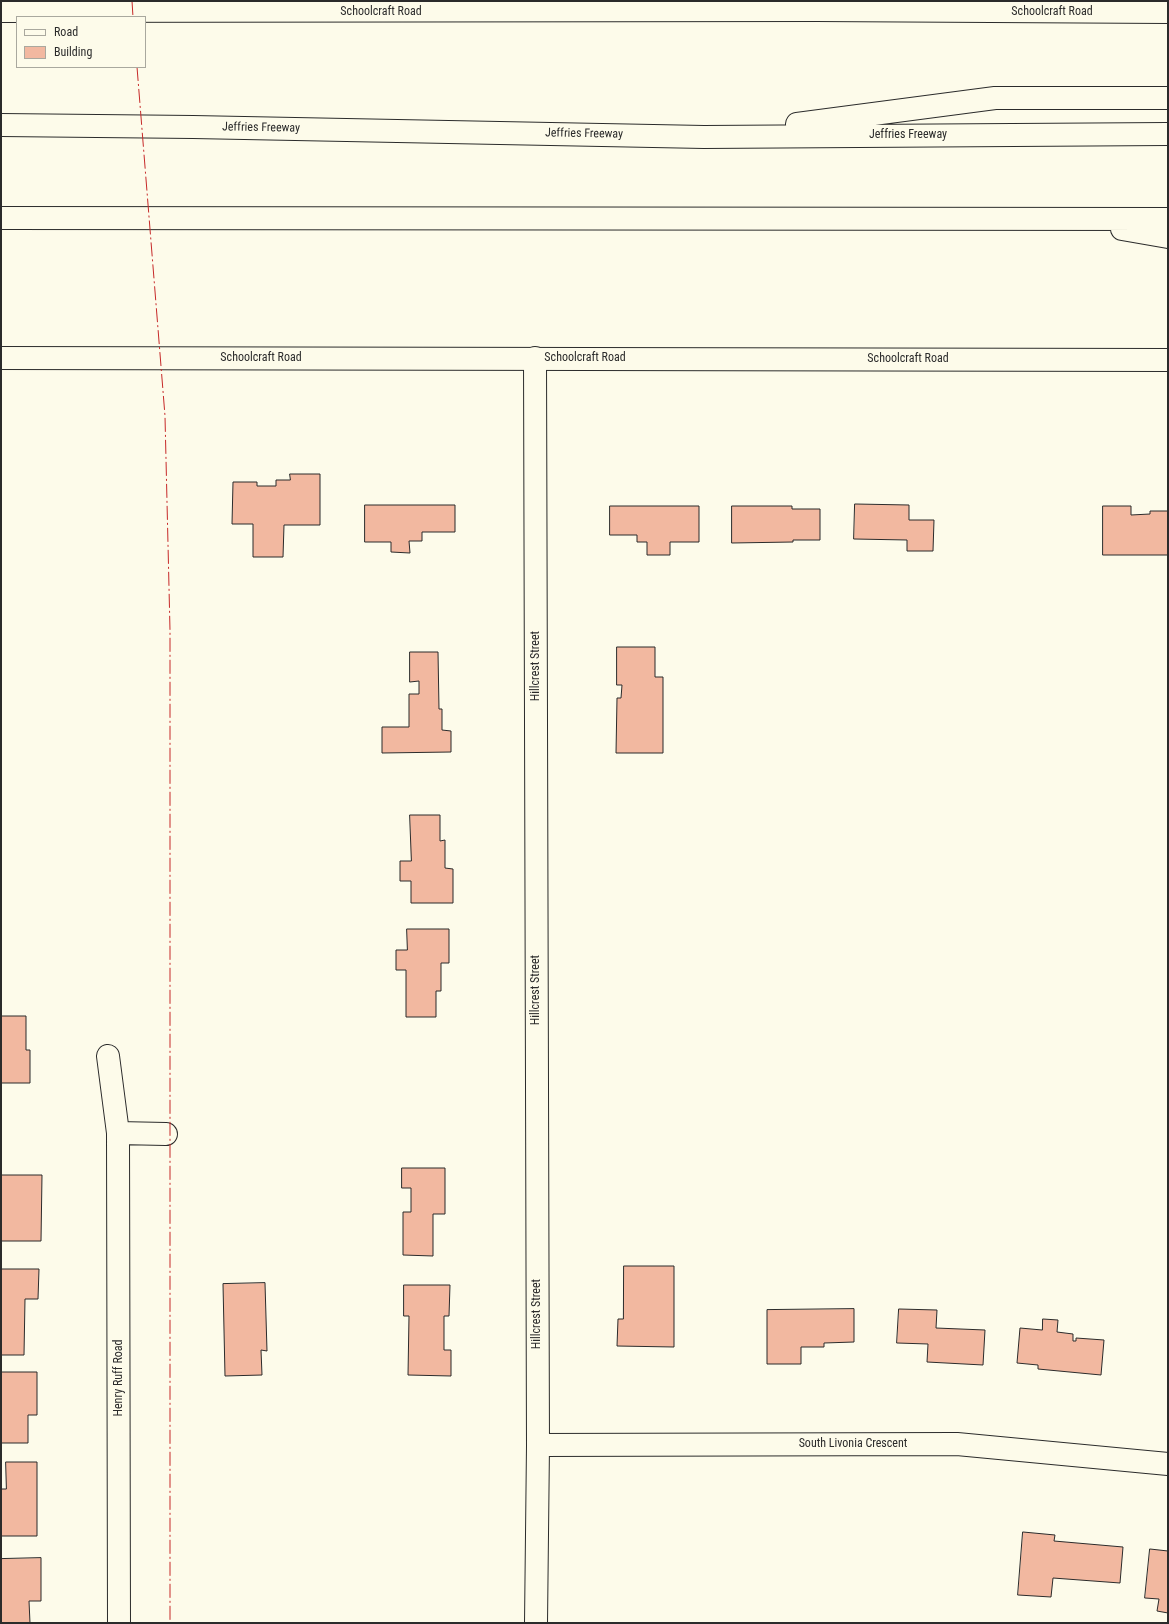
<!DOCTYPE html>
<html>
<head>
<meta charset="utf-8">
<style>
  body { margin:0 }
  #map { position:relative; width:1169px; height:1624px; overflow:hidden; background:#fdfbea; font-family:"Roboto Condensed",sans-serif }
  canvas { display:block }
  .frame { position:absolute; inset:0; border:2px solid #2b2b2b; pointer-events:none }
  .legend { position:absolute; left:16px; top:16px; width:130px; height:52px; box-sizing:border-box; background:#fdfbea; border:1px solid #a9a89e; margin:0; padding:5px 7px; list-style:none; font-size:12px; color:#2b2b2b }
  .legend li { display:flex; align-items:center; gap:8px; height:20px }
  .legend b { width:20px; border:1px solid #a9a89e }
</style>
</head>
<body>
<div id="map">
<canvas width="1169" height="1624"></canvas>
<div class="frame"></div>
<ul class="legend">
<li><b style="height:5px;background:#fdfbea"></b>Road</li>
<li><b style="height:11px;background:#f2b8a0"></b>Building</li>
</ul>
</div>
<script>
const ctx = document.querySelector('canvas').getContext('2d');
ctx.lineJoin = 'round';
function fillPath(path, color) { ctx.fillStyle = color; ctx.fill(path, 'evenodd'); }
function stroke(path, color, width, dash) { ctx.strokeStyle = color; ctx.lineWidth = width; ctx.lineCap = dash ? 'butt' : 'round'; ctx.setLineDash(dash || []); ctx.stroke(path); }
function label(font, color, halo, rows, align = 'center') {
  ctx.font = font + ' "Roboto Condensed",sans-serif'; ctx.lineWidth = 3; ctx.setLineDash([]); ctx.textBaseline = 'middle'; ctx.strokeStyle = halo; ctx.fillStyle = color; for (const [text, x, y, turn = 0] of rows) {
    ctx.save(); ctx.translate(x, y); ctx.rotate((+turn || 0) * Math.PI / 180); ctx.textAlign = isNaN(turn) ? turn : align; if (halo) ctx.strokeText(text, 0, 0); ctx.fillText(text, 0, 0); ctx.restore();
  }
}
const building = new Path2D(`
  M 290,474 L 320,474 L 320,525 L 284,525 L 283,557 L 253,557 L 253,524 L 232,524 L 233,482 L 257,482 L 257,486 L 276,486 L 276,480 L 290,480 Z
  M 855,504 L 909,505 L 909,520 L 934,520 L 933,551 L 907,551 L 907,540 L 854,539 Z
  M 365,505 L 455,505 L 455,532 L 422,532 L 422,541 L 409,541 L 410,553 L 391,552 L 391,542 L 365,542 Z
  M 610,506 L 699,506 L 699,542 L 670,542 L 670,555 L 647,555 L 647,542 L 637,542 L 637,535 L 610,535 Z
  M 732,506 L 792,506 L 792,509 L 820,509 L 820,540 L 793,540 L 793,542 L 732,543 Z
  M 1103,506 L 1131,506 L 1131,515 L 1150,514 L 1150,511 L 1168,511 L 1168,555 L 1103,555 Z
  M 617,647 L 655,647 L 655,677 L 663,677 L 663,753 L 616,753 L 617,698 L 621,698 L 622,685 L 617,685 Z
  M 410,652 L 438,652 L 439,709 L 442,709 L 442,730 L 451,731 L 451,752 L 382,753 L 382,727 L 409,727 L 409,694 L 419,694 L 419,681 L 410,682 Z
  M 410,815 L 440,815 L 440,841 L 445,840 L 445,868 L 453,869 L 453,903 L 411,903 L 411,881 L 400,881 L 400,861 L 411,861 Z
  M 407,929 L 449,929 L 449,963 L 441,963 L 441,991 L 436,991 L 436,1017 L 406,1017 L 406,970 L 396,970 L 396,950 L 407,950 Z
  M 1,1016 L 26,1016 L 26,1050 L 30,1050 L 30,1083 L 1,1083 Z
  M 402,1168 L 445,1168 L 445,1214 L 433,1214 L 433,1256 L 403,1255 L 403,1212 L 411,1212 L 411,1188 L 402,1188 Z
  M 1,1175 L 42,1175 L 41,1241 L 1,1241 Z
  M 624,1266 L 674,1266 L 674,1347 L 617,1346 L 618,1319 L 623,1319 Z
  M 1,1269 L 39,1269 L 38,1299 L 25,1299 L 24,1355 L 1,1355 Z
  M 265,1283 L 267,1351 L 261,1350 L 262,1375 L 225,1376 L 223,1284 Z
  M 404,1285 L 450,1285 L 449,1316 L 444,1316 L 444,1350 L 451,1350 L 451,1376 L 408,1375 L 409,1316 L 404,1316 Z
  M 854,1309 L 854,1342 L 824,1343 L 824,1347 L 801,1347 L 801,1364 L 767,1364 L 767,1310 Z
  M 899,1309 L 937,1310 L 936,1328 L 985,1330 L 983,1365 L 927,1362 L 928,1344 L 897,1343 Z
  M 1043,1319 L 1058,1320 L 1057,1332 L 1073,1334 L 1073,1341 L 1076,1341 L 1076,1338 L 1104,1340 L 1101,1375 L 1038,1369 L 1038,1365 L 1017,1363 L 1020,1328 L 1042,1330 Z
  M 1,1372 L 37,1372 L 37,1415 L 28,1415 L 28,1443 L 1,1443 Z
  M 6,1462 L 37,1462 L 37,1536 L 1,1536 L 1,1489 L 6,1489 Z
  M 1023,1532 L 1055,1535 L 1054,1541 L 1123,1547 L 1120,1583 L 1053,1578 L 1051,1597 L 1018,1595 Z
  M 1150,1549 L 1168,1551 L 1168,1613 L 1157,1611 L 1159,1599 L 1145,1598 Z
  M 41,1558 L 41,1601 L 29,1601 L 30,1623 L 1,1623 L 1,1559 Z`);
fillPath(building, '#f2b8a0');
stroke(building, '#2b2b2b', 1);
const street = new Path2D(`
  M 535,358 L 538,1445 L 536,1623
  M 108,1056 L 118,1133 L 119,1623
  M 118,1133 L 166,1134
  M 538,1445 L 957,1444 L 1168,1464`);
const secondary = new Path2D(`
  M 1,11 L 815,10 L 1168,12
  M 1,358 L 1168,360`);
const highway = new Path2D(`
  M 797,124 L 995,98 L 1168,98
  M 1,125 L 193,127 L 704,137 L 1168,134
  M 1,218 L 1168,219
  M 1122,229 L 1168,237`);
stroke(street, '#2b2b2b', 24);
stroke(secondary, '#2b2b2b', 24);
stroke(highway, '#2b2b2b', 24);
stroke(street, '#fdfbea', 22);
stroke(secondary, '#fdfbea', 22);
stroke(highway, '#fdfbea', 22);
stroke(new Path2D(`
  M 132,1 L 133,17
  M 137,67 L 165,416 L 170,630 L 170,1623`), '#c62828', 1, [14, 3, 2, 3]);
label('12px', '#2b2b2b', '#fdfbea', [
  ["Schoolcraft Road",381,12],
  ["Schoolcraft Road",1052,12],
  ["Jeffries Freeway",261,128,1],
  ["Jeffries Freeway",584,134,1],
  ["Jeffries Freeway",908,135],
  ["Schoolcraft Road",261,358],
  ["Schoolcraft Road",585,358],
  ["Schoolcraft Road",908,359],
  ["Hillcrest Street",536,666,-90],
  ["Hillcrest Street",536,990,-90],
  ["Hillcrest Street",537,1314,-90],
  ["Henry Ruff Road",119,1378,-90],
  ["South Livonia Crescent",853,1444]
]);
</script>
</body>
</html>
